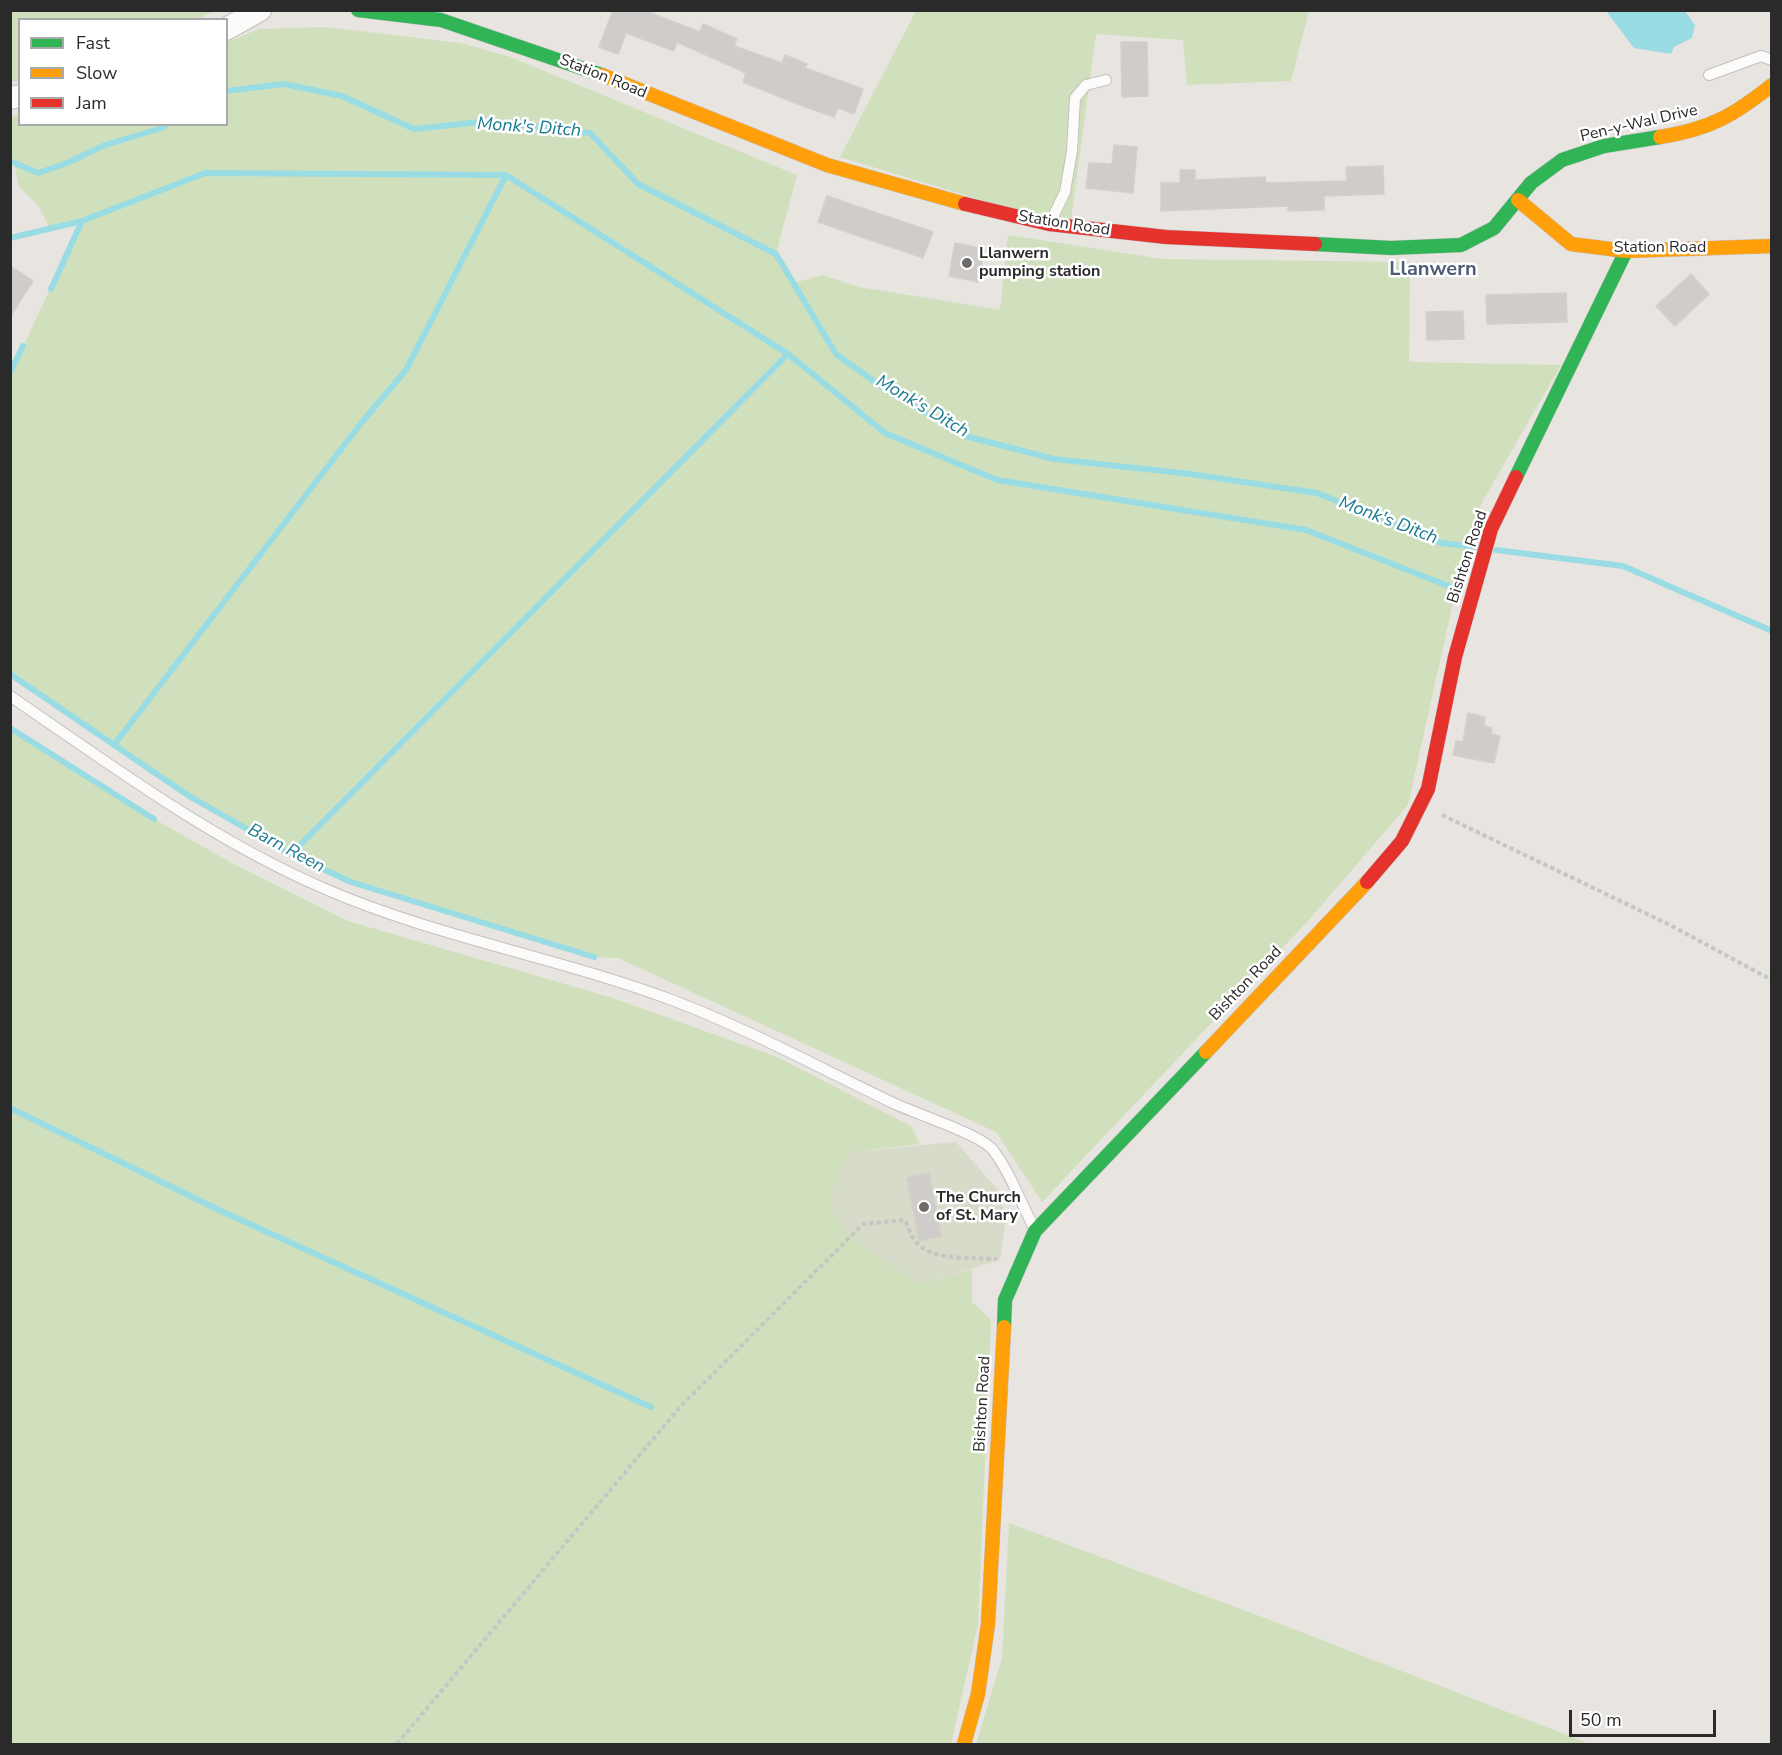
<!DOCTYPE html>
<html>
<head>
<meta charset="utf-8">
<style>
  body { margin:0 }
  #map { position:relative; width:1782px; height:1755px; overflow:hidden; background:#e8e4e0; font-family:"Nunito Sans",sans-serif }
  canvas { display:block }
  .frame { position:absolute; inset:0; border:12px solid #2a2a2a; pointer-events:none }
  .legend { position:absolute; left:18px; top:18px; width:210px; height:108px; box-sizing:border-box; background:#fff; border:2px solid #aaa; margin:0; padding:8px 10px; list-style:none; font-size:18px; color:#2a2a2a }
  .legend li { display:flex; align-items:center; gap:12px; height:30px }
  .legend b { width:30px; border:2px solid #aaa }
  .scale { position:absolute; left:1569px; top:1710px; width:147px; height:27px; box-sizing:border-box; border:3px solid #2a2a2a; border-top:0; padding-left:8px; font-size:18px; line-height:21px; white-space:nowrap; color:#2a2a2a; -webkit-text-stroke:4px #fff; paint-order:stroke }
</style>
</head>
<body>
<div id="map">
<canvas width="1782" height="1755"></canvas>
<div class="frame"></div>
<ul class="legend">
<li><b style="height:8px;background:#30b455"></b>Fast</li>
<li><b style="height:8px;background:#ff9f0a"></b>Slow</li>
<li><b style="height:8px;background:#e5322d"></b>Jam</li>
</ul>
<div class="scale">50 m</div>
</div>
<script>
const ctx = document.querySelector('canvas').getContext('2d');
ctx.lineJoin = 'round';
function fillPath(path, color) { ctx.fillStyle = color; ctx.fill(path, 'evenodd'); }
function stroke(path, color, width, dash) { ctx.strokeStyle = color; ctx.lineWidth = width; ctx.lineCap = dash ? 'butt' : 'round'; ctx.setLineDash(dash || []); ctx.stroke(path); }
function label(font, color, halo, rows, align = 'center') {
  ctx.font = font + ' "Nunito Sans",sans-serif'; ctx.lineWidth = 5; ctx.setLineDash([]); ctx.textBaseline = 'middle'; ctx.strokeStyle = halo; ctx.fillStyle = color; for (const [text, x, y, turn = 0] of rows) {
    ctx.save(); ctx.translate(x, y); ctx.rotate((+turn || 0) * Math.PI / 180); ctx.textAlign = isNaN(turn) ? turn : align; if (halo) ctx.strokeText(text, 0, 0); ctx.fillText(text, 0, 0); ctx.restore();
  }
}
fillPath(new Path2D(`
  M 11,10 L 214,10 L 214,11 L 196,20 L 20,20 L 19,81 L 11,81 Z
  M 916,11 L 1309,11 L 1291,81 L 1187,85 L 1183,40 L 1096,34 L 1070,227 L 840,157 Z
  M 326,27 L 460,43 L 508,56 L 797,175 L 776,254 L 794,283 L 822,275 L 859,287 L 1000,310 L 1008,235 L 1162,259 L 1410,262 L 1409,362 L 1561,365 L 1480,506 L 1456,589 L 1408,805 L 1307,922 L 1042,1202 L 996,1132 L 618,958 L 594,957 L 538,941 L 351,882 L 291,854 L 189,796 L 11,674 L 11,373 L 81,222 L 50,229 L 38,205 L 19,187 L 14,162 L 11,161 L 11,117 L 19,114 L 20,124 L 226,124 L 227,42 L 259,29 Z
  M 10,728 L 154,819 L 232,863 L 348,921 L 613,998 L 777,1057 L 911,1126 L 920,1144 L 849,1152 L 920,1284 L 972,1269 L 972,1302 L 991,1320 L 978,1624 L 951,1744 L 11,1744 Z
  M 1009,1523 L 1257,1615 L 1590,1744 L 976,1744 L 1002,1658 Z`), '#d1e0bc');
fillPath(new Path2D(`
  M 956,1142 L 998,1190 L 1006,1219 L 1000,1260 L 920,1284 C 895,1268 824,1230 831,1195 C 834,1181 844,1166 849,1152 Z`), '#d7dbc9');
fillPath(new Path2D(`
  M 1606,11 L 1685,11 L 1695,25 L 1692,38 L 1674,47 L 1671,54 L 1634,48 Z`), '#9adce3');
stroke(new Path2D(`
  M 226,91 L 284,84 L 342,96 L 414,129 L 490,121 L 590,133 L 638,184 L 776,254 L 836,354 L 882,387 L 965,436 L 1054,459 L 1190,474 L 1317,493 L 1441,543 L 1477,547
  M 10,161 L 38,173 L 67,163 L 105,145 L 162,128 L 167,124
  M 10,238 L 82,221 L 205,173 L 506,175 L 788,354 L 885,433 L 997,480 L 1306,530 L 1456,589
  M 51,289 L 82,221
  M 10,373 L 23,346
  M 1496,550 L 1623,566 L 1772,631
  M 10,674 L 189,796 L 291,854 L 351,882 L 594,957
  M 10,728 L 154,819
  M 114,745 L 362,422 L 406,370 L 506,175
  M 291,854 L 788,354
  M 10,1108 L 221,1211 L 651,1407`), '#9adce3', 6);
const building = new Path2D(`
  M 613,10 L 643,10 L 700,32 L 703,24 L 737,39 L 734,46 L 782,63 L 785,55 L 807,64 L 805,68 L 863,89 L 854,114 L 838,108 L 834,117 L 800,105 L 743,82 L 746,73 L 677,42 L 674,51 L 626,33 L 618,54 L 599,47 Z
  M 1121,42 L 1147,42 L 1148,96 L 1122,97 Z
  M 1114,145 L 1137,147 L 1133,193 L 1086,188 L 1089,163 L 1112,164 Z
  M 1383,166 L 1384,194 L 1324,196 L 1324,210 L 1288,211 L 1288,206 L 1161,211 L 1161,183 L 1180,183 L 1180,170 L 1195,170 L 1195,180 L 1265,177 L 1266,183 L 1347,181 L 1346,167 Z
  M 827,196 L 933,232 L 923,258 L 818,222 Z
  M 955,243 L 985,249 L 978,282 L 949,276 Z
  M 10,266 L 33,281 L 10,317 Z
  M 1691,274 L 1709,294 L 1675,326 L 1656,306 Z
  M 1566,293 L 1567,322 L 1487,324 L 1486,295 Z
  M 1463,311 L 1464,339 L 1427,340 L 1426,312 Z
  M 1468,713 L 1485,717 L 1484,726 L 1492,728 L 1491,734 L 1500,736 L 1494,763 L 1453,755 L 1456,741 L 1463,742 Z
  M 929,1173 L 941,1236 L 919,1241 L 907,1178 Z`);
fillPath(building, '#cfccca');
stroke(building, '#d3cfcc', 1.5);
const lane = new Path2D(`
  M 1709,75 L 1761,56 L 1772,60
  M 1051,221 L 1065,192 L 1072,151 L 1075,98 L 1086,85 L 1106,80
  M 10,696 C 111,765 210,839 323,888 C 435,937 557,957 672,1000 C 748,1029 818,1067 891,1102 C 913,1113 980,1134 993,1150 C 1010,1172 1021,1203 1034,1228`);
const street = new Path2D(`
  M 226,29 L 260,10
  M 10,98 L 20,96`);
const fast = new Path2D(`
  M 358,10 L 441,20 L 602,75
  M 1315,244 L 1391,248 L 1461,245 L 1494,228 L 1531,183 L 1562,160 L 1604,146 L 1660,137
  M 1516,477 L 1626,251
  M 1004,1327 L 1005,1300 L 1035,1231 L 1206,1052`);
const slow = new Path2D(`
  M 602,75 L 827,165 L 965,204
  M 1660,137 C 1710,129 1733,116 1772,85
  M 1518,200 L 1571,244 L 1626,251 L 1772,246
  M 1206,1052 L 1367,882
  M 964,1744 L 978,1694 L 988,1624 L 1004,1327`);
const jam = new Path2D(`
  M 965,204 L 1049,224 L 1166,237 L 1315,244
  M 1367,882 L 1402,841 L 1428,789 L 1455,657 L 1491,529 L 1516,477`);
stroke(lane, '#c2c1c1', 12);
stroke(street, '#c2c1c1', 24);
stroke(fast, '#c2c1c1', 15);
stroke(slow, '#c2c1c1', 15);
stroke(jam, '#c2c1c1', 15);
stroke(new Path2D(`
  M 1442,815 L 1668,924 L 1772,980
  M 397,1744 L 680,1407 L 863,1224 L 905,1220 C 908,1226 911,1236 915,1241 C 932,1262 973,1257 997,1259`), '#c6c6c5', 4, [4.5, 3]);
stroke(lane, '#fcfbfa', 10);
stroke(street, '#fcfbfa', 22);
stroke(fast, '#30b455', 14);
stroke(slow, '#ff9f0a', 14);
stroke(jam, '#e5322d', 14);
for (const [x, y, r, color] of [
  [967,263,6,"#6c6b6a"],
  [924,1207,6,"#6c6b6a"]
]) { const dot = new Path2D(); dot.arc(x, y, r, 0, 2 * Math.PI); ctx.fillStyle = color; ctx.fill(dot); stroke(dot, '#fff', 2); }
label('16px', '#2a2a2a', '#fff', [
  ["Station Road",603,77,22],
  ["Pen-y-Wal Drive",1639,124,-13],
  ["Station Road",1064,224,9],
  ["Station Road",1660,248],
  ["Bishton Road",1468,557,-72],
  ["Bishton Road",1246,984,-46],
  ["Bishton Road",983,1404,-87]
]);
label('bold 16px', '#2a2a2a', '#fff', [
  ["Llanwern",979,254],
  ["pumping station",979,272],
  ["The Church",936,1198],
  ["of St. Mary",936,1216]
], 'left');
label('italic 18px', '#187a90', '#fff', [
  ["Monk's Ditch",529,128,4],
  ["Monk's Ditch",922,407,31],
  ["Monk's Ditch",1388,521,21],
  ["Barn Reen",286,849,28]
]);
label('bold 20px', '#4e5c77', '#fff', [
  ["Llanwern",1433,270]
]);
</script>
</body>
</html>
